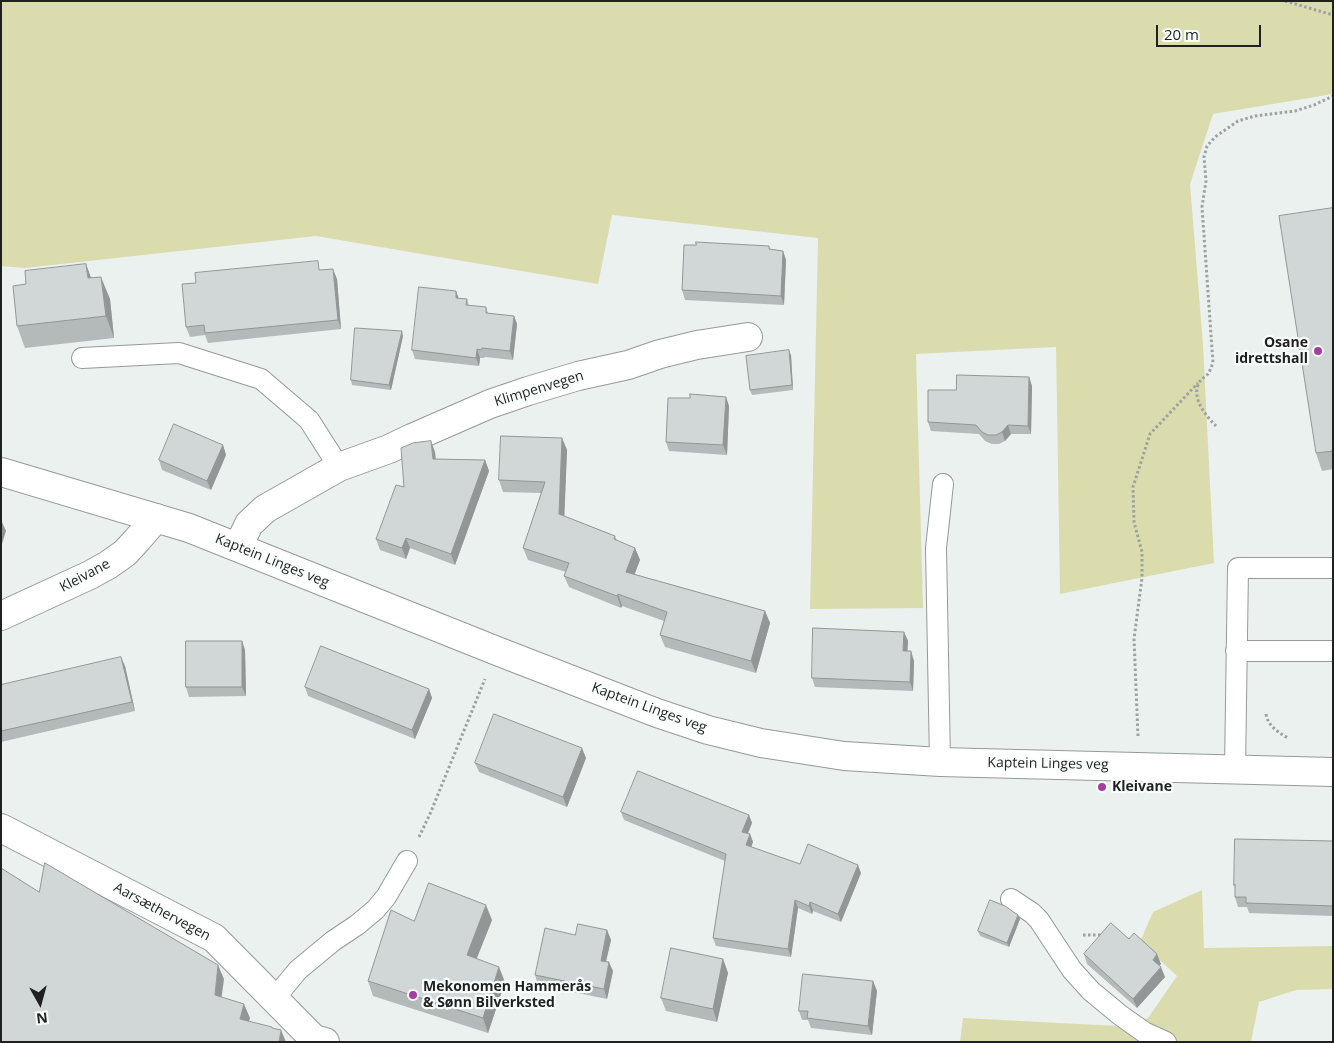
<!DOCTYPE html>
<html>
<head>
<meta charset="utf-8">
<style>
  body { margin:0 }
  #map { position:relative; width:1334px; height:1043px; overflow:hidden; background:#ebf1ef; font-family:"Open Sans",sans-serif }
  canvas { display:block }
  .frame { position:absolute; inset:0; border:2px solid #1f2121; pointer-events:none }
  .north { position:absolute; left:15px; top:978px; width:50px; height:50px; -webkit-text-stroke:4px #f9fefc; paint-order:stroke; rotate:173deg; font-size:14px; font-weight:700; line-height:20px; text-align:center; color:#1f2121 }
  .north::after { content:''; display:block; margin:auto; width:18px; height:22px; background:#1f2121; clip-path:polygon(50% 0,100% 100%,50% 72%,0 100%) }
  .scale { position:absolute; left:1156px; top:25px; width:105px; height:22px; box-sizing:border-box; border:2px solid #1f2121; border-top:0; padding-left:6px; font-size:15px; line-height:18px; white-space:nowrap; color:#1f2121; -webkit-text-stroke:4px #f9fefc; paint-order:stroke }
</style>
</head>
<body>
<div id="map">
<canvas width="1334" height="1043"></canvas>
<div class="frame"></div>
<div class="north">N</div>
<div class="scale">20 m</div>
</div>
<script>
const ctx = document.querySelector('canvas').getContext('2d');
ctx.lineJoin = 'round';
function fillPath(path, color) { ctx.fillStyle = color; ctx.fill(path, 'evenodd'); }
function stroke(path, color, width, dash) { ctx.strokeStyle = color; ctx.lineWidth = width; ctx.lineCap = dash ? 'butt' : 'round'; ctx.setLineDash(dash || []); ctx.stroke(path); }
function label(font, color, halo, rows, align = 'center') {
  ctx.font = font + ' "Open Sans",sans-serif'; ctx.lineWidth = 4.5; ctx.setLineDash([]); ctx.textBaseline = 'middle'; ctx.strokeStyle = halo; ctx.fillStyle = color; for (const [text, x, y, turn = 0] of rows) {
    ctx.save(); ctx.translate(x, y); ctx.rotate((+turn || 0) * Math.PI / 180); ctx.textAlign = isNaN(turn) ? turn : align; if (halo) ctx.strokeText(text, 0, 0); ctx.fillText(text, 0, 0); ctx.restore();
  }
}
fillPath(new Path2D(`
  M 1,1 L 1333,1 L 1333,94 L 1213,114 L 1190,184 L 1203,345 L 1214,563 L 1060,594 L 1056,347 L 916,354 L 923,608 L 810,609 L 818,238 L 612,215 L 598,284 L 316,236 L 25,268 L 1,266 Z
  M 1202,890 L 1204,948 L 1333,946 L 1333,989 L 1296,990 L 1259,1002 L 1251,1042 L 960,1042 L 963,1018 L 1118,1026 L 1148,1018 L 1177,976 L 1140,942 L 1153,912 Z`), '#dbdcae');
const lane = new Path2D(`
  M 82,358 L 179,353 L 261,379 L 309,420 L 339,467
  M 1236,651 L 1333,651
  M 940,762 L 936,548 L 943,484
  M 1235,770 L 1238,568 L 1333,568
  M 1011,899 L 1032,913 L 1039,920 L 1072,970 L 1091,991 L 1120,1015 L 1144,1032 L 1166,1042
  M 274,999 L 298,970 L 333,941 L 357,925 L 375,910 L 386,897 L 407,861`);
const street = new Path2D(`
  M 238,547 L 249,524 L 265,509 L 339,467 L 389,449 L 412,438 L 490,404 L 528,391 L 578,376 L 628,365 L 660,354 L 697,345 L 748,337
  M 1,616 L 90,575 L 108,565 L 125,553 L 137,540 L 156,518
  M 1,828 L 214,938 L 314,1039 L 325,1042`);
const secondary = new Path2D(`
  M 1,472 L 189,528 L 497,651 L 657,713 L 708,730 L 761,743 L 844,756 L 940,762 L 1333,772`);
stroke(lane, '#959a98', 22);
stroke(street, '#959a98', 30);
stroke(secondary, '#959a98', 30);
stroke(new Path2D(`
  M 1285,1 L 1333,15
  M 1216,426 C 1206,416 1191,398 1199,383 C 1201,379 1205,377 1208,374 C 1210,371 1211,367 1213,363 L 1202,207 L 1206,181 L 1204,157 L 1207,146 L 1215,137 L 1238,121 L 1255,116 L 1295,111 L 1314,105 L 1333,96
  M 1266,714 C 1268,726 1278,732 1288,738
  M 1138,736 L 1134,639 L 1142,578 L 1142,552 L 1134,522 L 1133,487 L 1150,434 L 1198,383
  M 419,837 L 430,814 L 485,679
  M 1083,935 L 1104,935`), '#9da1a0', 3, [2.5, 2.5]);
stroke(lane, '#fff', 20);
stroke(street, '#fff', 28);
stroke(secondary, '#fff', 28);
fillPath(new Path2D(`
  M 1333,208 L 1333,469 L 1322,471 L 1316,453 Z
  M 769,246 L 770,249 L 783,251 L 786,260 L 784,305 L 685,300 L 682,290 Z
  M 86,264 L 91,278 L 110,299 L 114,338 L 25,348 L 17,326 L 26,284 Z
  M 321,270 L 337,279 L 341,329 L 208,343 L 205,335 L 190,337 L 186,327 Z
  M 459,298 L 467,299 L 469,306 L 486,307 L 488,313 L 514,316 L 517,324 L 513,360 L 485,357 L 484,358 L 480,358 L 479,366 L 415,359 L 412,350 Z
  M 403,336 L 391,390 L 352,385 L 351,380 Z
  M 791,355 L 793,390 L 752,395 L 750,390 Z
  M 1029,377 L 1032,386 L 1031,434 L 1011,434 L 1005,441 L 999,444 L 992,444 L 985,441 L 979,434 L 931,431 L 928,422 L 956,390 Z
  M 726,397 L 729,406 L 727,455 L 669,451 L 666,442 L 690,398 Z
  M 562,438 L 567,450 L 564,516 L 615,536 L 617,541 L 635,548 L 640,560 L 634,574 L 765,611 L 770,623 L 756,673 L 665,647 L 660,635 L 664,621 L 622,606 L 621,608 L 569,587 L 564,576 L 566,572 L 528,560 L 523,548 L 541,493 L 503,492 L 499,480 Z
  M 223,445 L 226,455 L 211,490 L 162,470 L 159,460 Z
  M 435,452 L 436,459 L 485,460 L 489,471 L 455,565 L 410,548 L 406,559 L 380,550 L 376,539 L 404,487 Z
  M 904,632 L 908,641 L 907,651 L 914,661 L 913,691 L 815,687 L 812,678 Z
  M 242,641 L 245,650 L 246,696 L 189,697 L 186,687 Z
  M 125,666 L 135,711 L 1,742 L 1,685 Z
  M 305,687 L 429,689 L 432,698 L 415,739 L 308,696 Z
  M 586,758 L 567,807 L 479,772 L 475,763 Z
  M 621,812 L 749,815 L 752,823 L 748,834 L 750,834 L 753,842 L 751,847 L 800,864 L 861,873 L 841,922 L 813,911 L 812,914 L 798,908 L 791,957 L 716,946 L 713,938 L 725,861 L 624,820 Z
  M 1333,841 L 1333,916 L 1249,913 L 1247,907 L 1238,907 L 1235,897 L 1235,888 L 1234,885 Z
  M 1018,915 L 1020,919 L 1009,947 L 980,936 L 978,931 Z
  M 492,920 L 477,958 L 505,982 L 488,1033 L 373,996 L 368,981 L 414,921 Z
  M 607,930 L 611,940 L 606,961 L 613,971 L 607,999 L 538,985 L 535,975 L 575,935 Z
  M 1129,939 L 1161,964 L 1159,966 L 1165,977 L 1137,1008 L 1087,964 L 1084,954 Z
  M 723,959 L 728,973 L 717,1022 L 666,1011 L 661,998 Z
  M 873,981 L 877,991 L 872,1035 L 811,1028 L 808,1020 L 802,1020 L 799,1011 Z`), '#b4b9b9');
fillPath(new Path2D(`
  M 783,251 L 786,260 L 784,305 L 781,296 Z
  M 86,264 L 94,286 L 88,278 Z
  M 333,269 L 337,279 L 341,329 L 338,320 Z
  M 101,277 L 110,299 L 114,338 L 106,316 Z
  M 456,291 L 459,299 L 456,298 Z
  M 514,316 L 517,324 L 513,360 L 510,351 Z
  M 402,331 L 403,336 L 391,390 L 389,385 Z
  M 477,349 L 480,358 L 479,366 L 476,358 Z
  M 789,350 L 791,355 L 793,390 L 792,385 Z
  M 1029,377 L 1032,386 L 1031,434 L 1028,426 Z
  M 726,397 L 729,406 L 727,455 L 723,445 Z
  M 1008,425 L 1011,434 L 1005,441 L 1002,432 Z
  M 562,438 L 567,450 L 564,526 L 559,514 Z
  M 431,441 L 435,452 L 436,469 L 433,459 Z
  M 223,445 L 226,455 L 211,490 L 207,481 Z
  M 485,460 L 489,471 L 455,565 L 451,554 Z
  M 2,522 L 6,531 L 1,547 L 1,525 Z
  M 406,538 L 410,548 L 406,559 L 402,548 Z
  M 635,548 L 640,560 L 631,584 L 626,572 Z
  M 618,594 L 622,606 L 621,608 L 617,596 Z
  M 765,611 L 770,623 L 756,673 L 751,661 Z
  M 904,632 L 908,641 L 907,660 L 903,651 Z
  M 242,641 L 245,650 L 246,696 L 242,687 Z
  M 911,651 L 914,661 L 913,691 L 910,682 Z
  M 121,657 L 125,666 L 135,711 L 132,702 Z
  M 429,689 L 432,698 L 415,739 L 412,730 Z
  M 582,748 L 586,758 L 567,807 L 563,797 Z
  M 749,815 L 752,823 L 745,840 L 742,832 Z
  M 750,834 L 753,842 L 749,853 L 746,845 Z
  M 858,865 L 861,873 L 841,922 L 838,914 Z
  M 795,900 L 798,908 L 791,957 L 788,949 Z
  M 810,902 L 813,911 L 812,914 L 809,906 Z
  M 486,905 L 492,920 L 472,970 L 467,955 Z
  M 1018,915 L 1020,919 L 1009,947 L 1007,943 Z
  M 607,930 L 611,940 L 604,970 L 601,961 Z
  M 1157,954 L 1161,964 L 1156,969 L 1153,960 Z
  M 723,959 L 728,973 L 717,1022 L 713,1009 Z
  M 609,962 L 613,971 L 607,999 L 604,989 Z
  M 218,965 L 224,979 L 220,1009 L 215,995 Z
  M 499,967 L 505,982 L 488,1033 L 483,1018 Z
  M 1161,967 L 1165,977 L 1137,1008 L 1133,999 Z
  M 873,981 L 877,991 L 872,1035 L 868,1026 Z
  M 244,1004 L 250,1018 L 245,1033 L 240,1019 Z
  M 281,1030 L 286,1042 L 279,1042 Z`), '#929696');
const building = new Path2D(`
  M 1333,208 L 1333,451 L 1316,453 L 1279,216 Z
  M 696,242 L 769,246 L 769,249 L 783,251 L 781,296 L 682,290 L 684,245 L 696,245 Z
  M 318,261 L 319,270 L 333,269 L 338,320 L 205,333 L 204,325 L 186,327 L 182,284 L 196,283 L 195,273 Z
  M 86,264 L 88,278 L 101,277 L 106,316 L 17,326 L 13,286 L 26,284 L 25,271 Z
  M 419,287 L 456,291 L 456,298 L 467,299 L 466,305 L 486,307 L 486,313 L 514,316 L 510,351 L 482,348 L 481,350 L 477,349 L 476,358 L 412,350 Z
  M 355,328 L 402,331 L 389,385 L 351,380 Z
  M 789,350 L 792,385 L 750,390 L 746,356 Z
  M 957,375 L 1029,377 L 1028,426 L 1008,425 L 1002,432 L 996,435 L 988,435 L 982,432 L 976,425 L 928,422 L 928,390 L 956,390 Z
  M 690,394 L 726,397 L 723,445 L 666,442 L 668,398 L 690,398 Z
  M 174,424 L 223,445 L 207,481 L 159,460 Z
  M 501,436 L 562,438 L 559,514 L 615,536 L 614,539 L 635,548 L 626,572 L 765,611 L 751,661 L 660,635 L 667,612 L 618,594 L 617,596 L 564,576 L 569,563 L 523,548 L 545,482 L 499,480 Z
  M 431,441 L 433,459 L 485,460 L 451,554 L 406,538 L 402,548 L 376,539 L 396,485 L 404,487 L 401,448 L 413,443 Z
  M 813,628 L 904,632 L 903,651 L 911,651 L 910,682 L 812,678 Z
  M 186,641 L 242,641 L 242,687 L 186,687 Z
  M 321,646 L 429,689 L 412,730 L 305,687 Z
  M 121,657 L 132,702 L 1,731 L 1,685 Z
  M 494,714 L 582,748 L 563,797 L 475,763 Z
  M 638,771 L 749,815 L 742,832 L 750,834 L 746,845 L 800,864 L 808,844 L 858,865 L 838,914 L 810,902 L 809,906 L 795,900 L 788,949 L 713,938 L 726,854 L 621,812 Z
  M 1235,839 L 1333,841 L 1333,906 L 1246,903 L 1246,897 L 1235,897 L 1235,884 L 1234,885 Z
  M 45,863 L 218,965 L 215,995 L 244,1004 L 240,1019 L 272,1027 L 272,1028 L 281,1030 L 279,1042 L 1,1042 L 1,868 L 39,892 Z
  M 429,883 L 486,905 L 467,955 L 499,967 L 483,1018 L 368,981 L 391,910 L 414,921 Z
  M 990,900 L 1005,906 L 1018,915 L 1007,943 L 978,931 Z
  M 1111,923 L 1129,939 L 1134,933 L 1157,954 L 1153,960 L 1161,967 L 1133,999 L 1084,954 Z
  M 578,924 L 607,930 L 601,961 L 609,962 L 604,989 L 535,975 L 545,928 L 575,935 Z
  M 671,948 L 723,959 L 713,1009 L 661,998 Z
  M 803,974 L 873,981 L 868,1026 L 807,1018 L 808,1011 L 799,1011 Z`);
fillPath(building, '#d1d7d7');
stroke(building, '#929696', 1);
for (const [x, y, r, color] of [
  [1318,351,5,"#a63da0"],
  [1102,787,5,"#a63da0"],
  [413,995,5,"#a63da0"]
]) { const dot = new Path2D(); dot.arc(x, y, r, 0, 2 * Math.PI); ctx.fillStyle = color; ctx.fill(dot); stroke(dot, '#f9fefc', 2); }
label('bold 14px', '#1f2121', '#f9fefc', [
  ["Osane",1308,343,"right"],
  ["idrettshall",1308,359,"right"],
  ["Kleivane",1112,787],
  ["Mekonomen Hammerås",423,987],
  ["& Sønn Bilverksted",423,1003]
], 'left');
label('14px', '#1f2121', '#f9fefc', [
  ["Klimpenvegen",539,389,-17],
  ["Kaptein Linges veg",272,561,22],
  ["Kleivane",85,576,-28],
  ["Kaptein Linges veg",649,708,20],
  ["Kaptein Linges veg",1048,764,1],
  ["Aarsæthervegen",162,912,28]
]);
</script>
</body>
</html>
